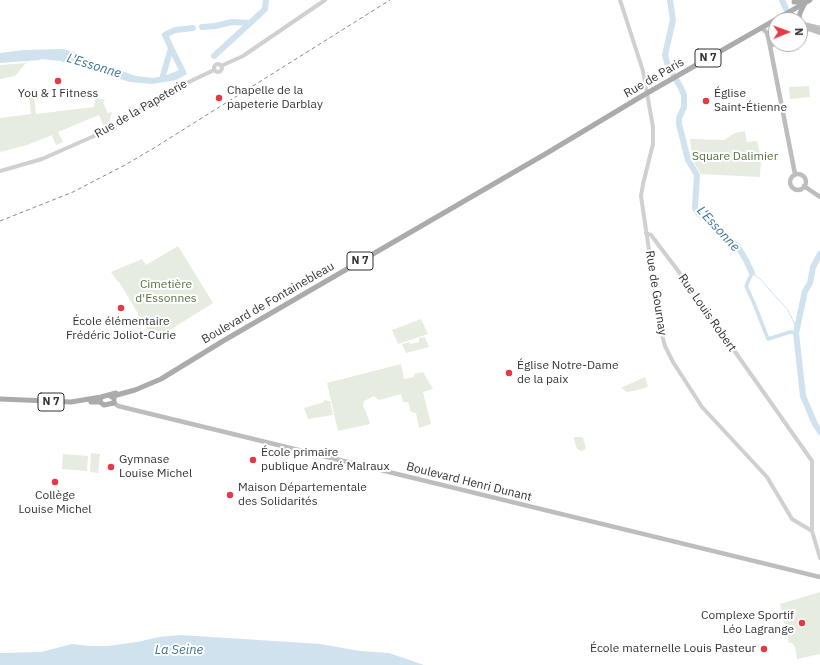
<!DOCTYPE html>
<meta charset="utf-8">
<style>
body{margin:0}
#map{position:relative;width:820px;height:665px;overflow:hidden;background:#fff;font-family:"IBM Plex Sans",sans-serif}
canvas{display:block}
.north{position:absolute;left:768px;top:12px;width:40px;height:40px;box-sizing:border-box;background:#fff;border:1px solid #adadad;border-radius:50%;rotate:89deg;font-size:11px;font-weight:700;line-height:16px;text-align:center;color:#333}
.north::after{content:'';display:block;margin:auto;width:14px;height:18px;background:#e63946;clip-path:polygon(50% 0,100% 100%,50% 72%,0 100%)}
</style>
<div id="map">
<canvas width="820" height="665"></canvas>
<div class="north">N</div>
</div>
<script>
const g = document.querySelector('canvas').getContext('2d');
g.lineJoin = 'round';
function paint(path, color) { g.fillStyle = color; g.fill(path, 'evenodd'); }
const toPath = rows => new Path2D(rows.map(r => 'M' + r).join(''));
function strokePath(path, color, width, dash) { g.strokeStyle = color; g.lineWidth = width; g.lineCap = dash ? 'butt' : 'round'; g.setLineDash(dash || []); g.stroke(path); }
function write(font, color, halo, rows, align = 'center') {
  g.font = font + ' "IBM Plex Sans",sans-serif'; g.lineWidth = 4; g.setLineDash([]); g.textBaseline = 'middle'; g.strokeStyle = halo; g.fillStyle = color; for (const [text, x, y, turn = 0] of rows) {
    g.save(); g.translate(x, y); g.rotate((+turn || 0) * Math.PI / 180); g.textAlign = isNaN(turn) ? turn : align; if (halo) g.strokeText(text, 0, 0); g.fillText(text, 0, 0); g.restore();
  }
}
paint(toPath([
 [26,63,15,76,0,79,0,65],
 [809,86,810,97,790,99,789,87],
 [34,97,36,114,94,107,95,98,97,98,105,100,103,103,108,113,112,112,111,116,109,122,104,127,99,115,58,132,63,142,56,145,52,135,27,145,0,152,0,118,31,114,29,98],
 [745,131,747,142,757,141,761,158,760,177,701,174,693,161,690,139,724,140,735,133],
 [178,246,213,303,154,340,119,282,118,282,111,272,142,259,146,265],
 [421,319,428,334,398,344,392,330],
 [425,337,429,347,406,353,402,344,409,342,410,344,419,342,419,338],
 [401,364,404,379,414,377,414,374,423,372,433,389,423,392,431,424,419,428,416,413,411,412,408,402,403,402,401,394,379,400,374,396,364,401,363,406,366,412,370,424,338,431,327,383],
 [645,377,648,386,645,388,638,390,627,392,621,388],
 [324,400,330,401,333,415,308,419,304,408,324,402],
 [574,437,581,437,583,438,586,448,584,450,581,451,577,449,574,439],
 [91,453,100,454,98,473,90,472],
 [63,454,88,456,87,471,62,469],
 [820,592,820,654,797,659,795,647,792,643,789,643,780,604]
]), '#e6ecdf');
paint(toPath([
 [62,49,76,52,85,58,136,76,153,78,164,76,184,68,187,74,176,80,152,84,130,82,60,61,41,59,40,60,0,63,0,53,24,50],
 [181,635,320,644,360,651,389,653,424,665,0,665,0,653,41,652,72,644,89,646,108,646,137,642,159,637]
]), '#cfe2ee');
strokePath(toPath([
 [752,273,759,278,788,310,796,327,796,333]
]), '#cfe2ee', 1);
strokePath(toPath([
 [752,299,746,286,752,273],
 [753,301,768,339,790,332,796,333]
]), '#cfe2ee', 3.5);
strokePath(toPath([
 [670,0,673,20,665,55,668,66,680,86,684,95,684,107,679,118,679,124,688,160,697,175,695,208,698,213,721,231,738,247,746,260,752,273],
 [782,0,786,9],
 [202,27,215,26,232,22,249,23],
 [171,48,183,72],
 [214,56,261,13,265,9,266,0],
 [162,79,171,48,165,35,175,30,193,28],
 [820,254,813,267,810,283,805,291,796,333,803,396,815,424,820,432]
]), '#cfe2ee', 6);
strokePath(toPath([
 [620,0,643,71,653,127,653,144,643,184,641,196,661,331,665,346,673,362,702,407,767,477,792,519,812,531,820,558],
 '214 68a4 4 0 1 1 8 0a4 4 0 1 1-8 0Z',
 [221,66,243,56,325,0],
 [0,171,42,159,110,129,168,92,214,70],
 [646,233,651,235,676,268,812,461,812,531]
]), '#d0d0d0', 4);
strokePath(toPath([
 [800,20,803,24,820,28],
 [762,28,767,33,769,41,795,174],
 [800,30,809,29,820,33],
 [770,46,776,43],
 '790 182a8 8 0 1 1 16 0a8 8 0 1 1-16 0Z',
 [804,186,820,197],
 [114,403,118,406,820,577]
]), '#bdbdbd', 4.5);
strokePath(toPath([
 [794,2,805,2],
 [799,19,800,13,804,5],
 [110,396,114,398,114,403,104,405,100,402,101,397,116,393],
 [113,396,135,390,161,379,223,341,547,153,642,96,810,0],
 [0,399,71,402,101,397],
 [91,402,100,402]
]), '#ababab', 5);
strokePath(toPath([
 [0,221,73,192,125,165,154,148,390,0]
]), '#888', 1, [4, 3]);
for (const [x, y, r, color] of [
 [58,81,4,"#e63946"],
 [219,98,4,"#e63946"],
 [706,101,4,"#e63946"],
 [121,308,4,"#e63946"],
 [509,373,4,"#e63946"],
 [253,460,4,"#e63946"],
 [111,467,4,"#e63946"],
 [55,482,4,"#e63946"],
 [230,495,4,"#e63946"],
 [802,623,4,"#e63946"],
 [764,649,4,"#e63946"]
]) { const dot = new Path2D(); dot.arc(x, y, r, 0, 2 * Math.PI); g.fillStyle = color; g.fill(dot); strokePath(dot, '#fff', 1.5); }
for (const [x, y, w] of [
 [708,58,26],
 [360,261,26],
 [51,402,26]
]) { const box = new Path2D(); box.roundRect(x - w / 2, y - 9, w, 18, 3); g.fillStyle = '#fff'; g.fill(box); strokePath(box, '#333', 1); }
write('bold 11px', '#333', null, [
 ["N 7",708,58],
 ["N 7",360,261],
 ["N 7",51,402]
]);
write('12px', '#333', '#fff', [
 ["Rue de Paris",654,78,-30],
 ["Rue de la Papeterie",141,109,-30],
 ["Rue de Gournay",656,293,81],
 ["Boulevard de Fontainebleau",268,303,-30],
 ["Rue Louis Robert",707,313,55],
 ["Boulevard Henri Dunant",469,482,14]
]);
write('12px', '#333', '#fff', [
 ["Chapelle de la",227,91],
 ["papeterie Darblay",227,105],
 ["You & I Fitness",58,94,"center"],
 ["Église",714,94],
 ["Saint-Étienne",714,108],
 ["École élémentaire",121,322,"center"],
 ["Frédéric Joliot-Curie",121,336,"center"],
 ["Église Notre-Dame",517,366],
 ["de la paix",517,380],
 ["École primaire",261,453],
 ["publique André Malraux",261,467],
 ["Gymnase",119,460],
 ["Louise Michel",119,474],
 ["Maison Départementale",238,488],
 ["des Solidarités",238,502],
 ["Collège",55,496,"center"],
 ["Louise Michel",55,510,"center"],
 ["Complexe Sportif",794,616,"right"],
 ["Léo Lagrange",794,630,"right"],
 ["École maternelle Louis Pasteur",756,649,"right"]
], 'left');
write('12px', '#56703f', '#fff', [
 ["Square Dalimier",735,157],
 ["Cimetière",166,285],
 ["d'Essonnes",166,299]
]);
write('italic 13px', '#3f7597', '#fff', [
 ["L'Essonne",94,66,17],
 ["L'Essonne",718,229,47],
 ["La Seine",179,650]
]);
</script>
